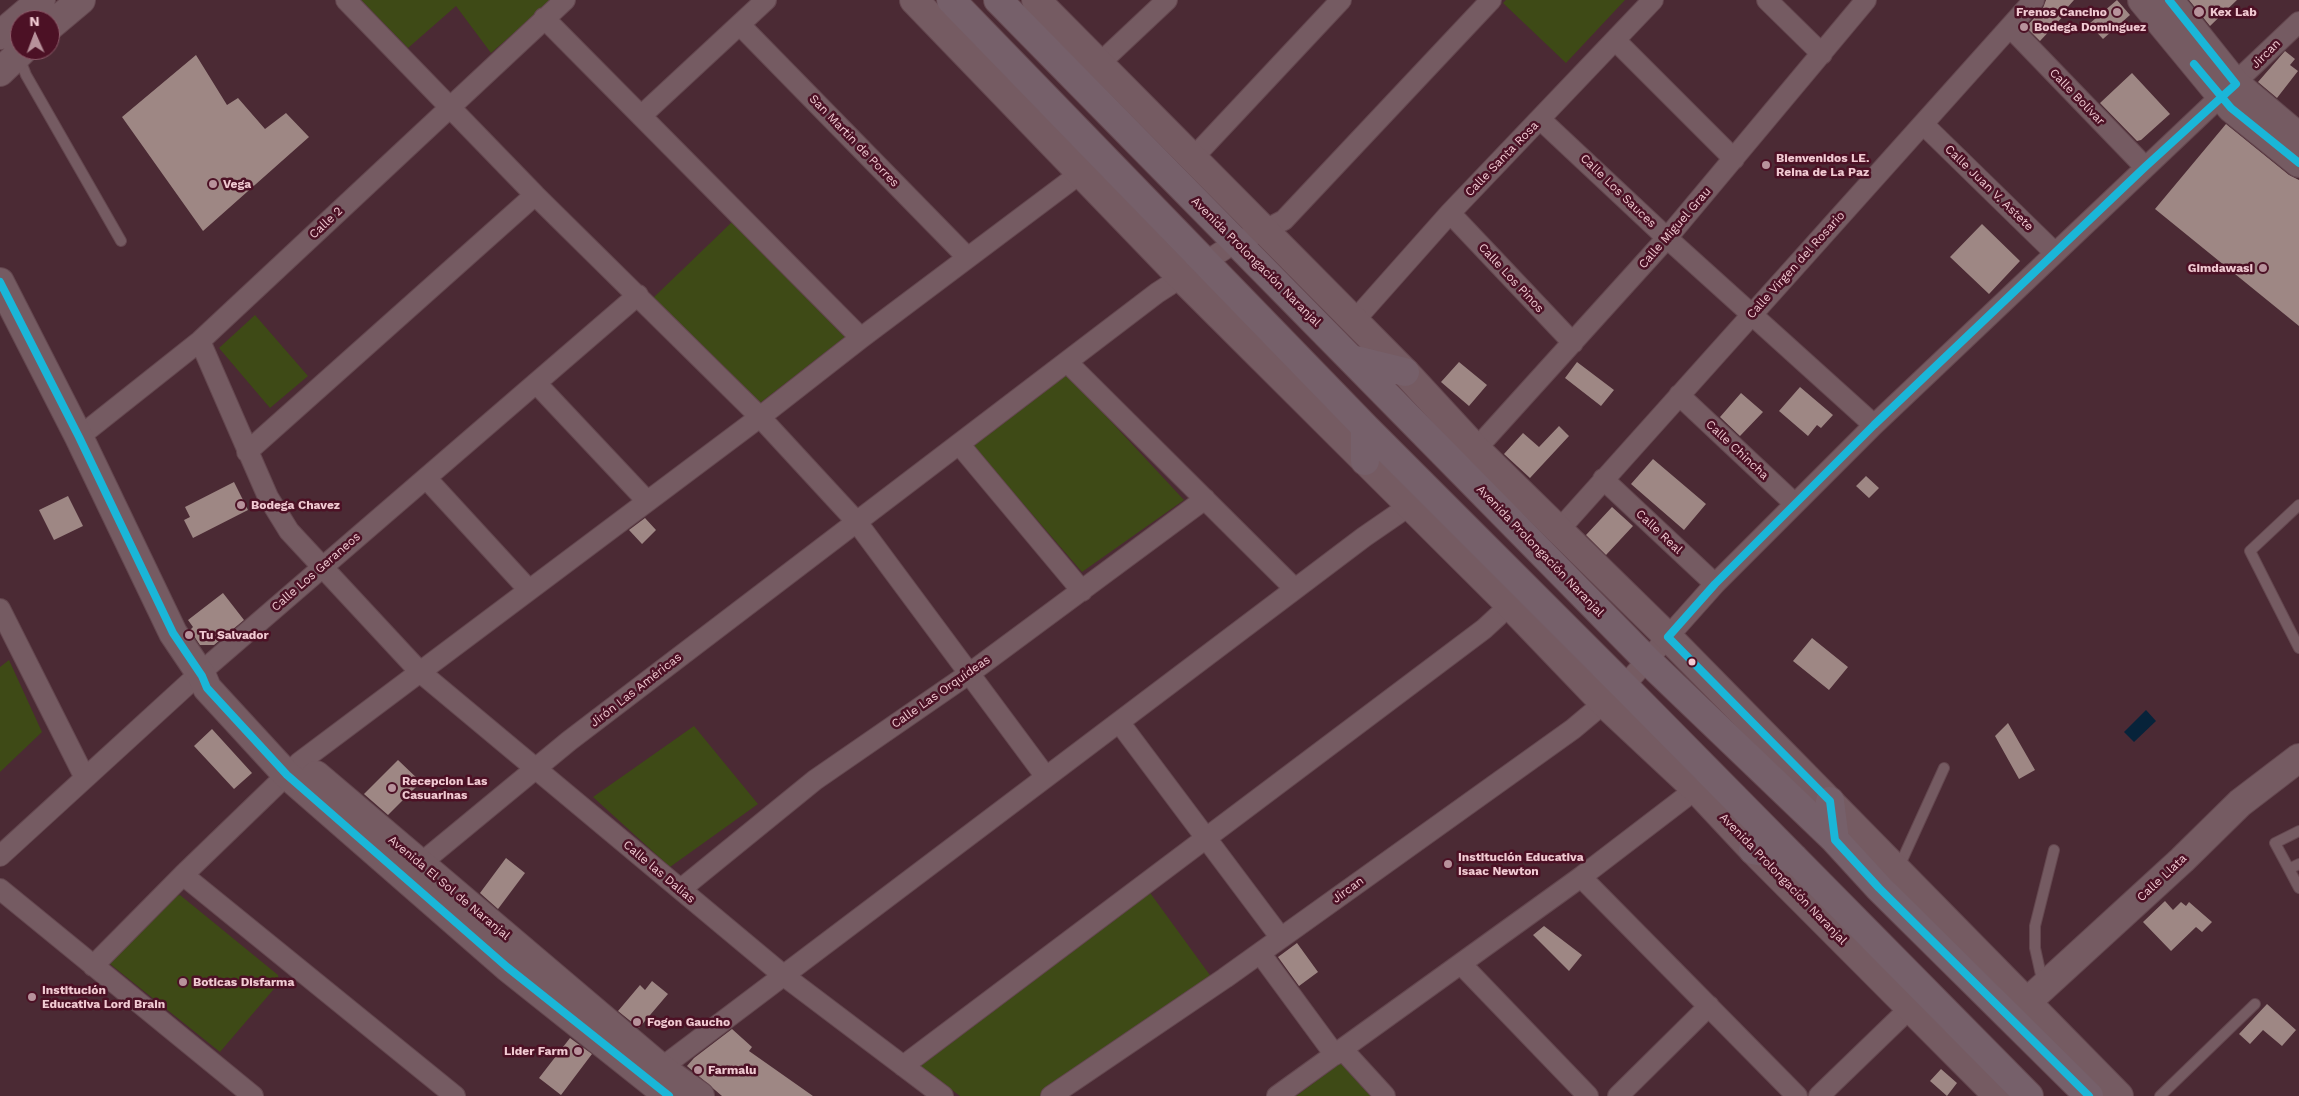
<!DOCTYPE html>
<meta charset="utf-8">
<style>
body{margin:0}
#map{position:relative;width:2299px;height:1096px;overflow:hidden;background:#4b2a34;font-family:"Work Sans",sans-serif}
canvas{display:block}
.north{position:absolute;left:10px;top:10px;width:50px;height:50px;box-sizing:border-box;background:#4c1125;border:1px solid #8e5b6a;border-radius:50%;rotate:358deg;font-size:14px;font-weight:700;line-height:20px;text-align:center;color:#f1cad2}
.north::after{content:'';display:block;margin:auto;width:18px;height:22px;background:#b7929b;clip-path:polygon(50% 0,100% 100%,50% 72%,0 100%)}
</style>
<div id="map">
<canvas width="2299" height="1096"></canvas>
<div class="north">N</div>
</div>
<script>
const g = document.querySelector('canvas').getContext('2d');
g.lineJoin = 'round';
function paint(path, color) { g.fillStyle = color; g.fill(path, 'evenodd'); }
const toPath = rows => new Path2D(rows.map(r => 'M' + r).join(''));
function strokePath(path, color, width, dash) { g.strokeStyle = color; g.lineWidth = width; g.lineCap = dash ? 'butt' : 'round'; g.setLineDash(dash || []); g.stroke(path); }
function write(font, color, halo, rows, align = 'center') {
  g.font = font + ' "Work Sans",sans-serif'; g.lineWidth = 5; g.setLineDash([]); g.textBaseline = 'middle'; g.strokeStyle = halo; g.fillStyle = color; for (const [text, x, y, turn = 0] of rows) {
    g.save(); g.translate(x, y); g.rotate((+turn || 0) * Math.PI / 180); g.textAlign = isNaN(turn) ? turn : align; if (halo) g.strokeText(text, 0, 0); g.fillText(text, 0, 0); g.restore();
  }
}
paint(toPath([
 [361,0,552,0,491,53,456,6,408,48],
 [1506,0,1625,0,1566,63,1503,3],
 [732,222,845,337,760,403,653,298],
 [255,315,308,376,270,408,219,348],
 [1065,372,1184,500,1082,572,969,441],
 [9,660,42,732,0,772,0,667],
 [694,726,758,804,670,867,593,797],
 [1148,890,1212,978,1039,1096,960,1096,919,1065],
 [180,895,278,975,279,983,220,1052,110,964,109,958,175,896],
 [1342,1062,1374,1096,1296,1096]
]), '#3e4a16');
paint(toPath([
 [2146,710,2156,721,2134,742,2124,732]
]), '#07233a');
paint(toPath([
 [2046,0,2074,0,2066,9,2068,11,2040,41,2026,27,2043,8],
 [2117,0,2130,15,2103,39,2089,24],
 [2189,0,2237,0,2210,26],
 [2285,51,2295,59,2290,65,2298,71,2277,98,2258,82],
 [196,55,227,105,238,98,265,129,286,113,309,137,203,231,122,117],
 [2132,73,2170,114,2141,140,2137,141,2100,103],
 [2226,124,2289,175,2299,180,2299,326,2155,209],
 [1982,224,2020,261,1989,294,1950,257],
 [1459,362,1487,385,1469,406,1441,382],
 [1577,362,1614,390,1601,406,1565,378],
 [1800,387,1833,415,1821,428,1817,425,1808,436,1779,411],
 [1741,393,1763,412,1740,436,1720,417],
 [1559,426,1569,436,1530,478,1504,454,1523,433,1539,447],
 [1653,459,1706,504,1684,530,1631,484],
 [1866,476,1879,488,1869,498,1856,486],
 [234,482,248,510,193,538,184,520,190,517,185,507],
 [68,496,83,526,54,540,39,510],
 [1612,507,1633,526,1606,555,1586,535],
 [645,518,656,530,642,544,629,530],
 [223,593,244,620,214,645,200,645,190,630,193,627,188,620],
 [1812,638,1848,667,1829,690,1793,661],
 [2008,723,2035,770,2019,779,1995,736],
 [212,729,252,773,234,789,194,746],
 [398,760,421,782,388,815,364,794],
 [506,858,525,873,498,909,480,893],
 [2165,901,2173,910,2181,902,2186,906,2189,902,2212,922,2202,932,2196,927,2171,951,2143,922],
 [1544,926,1582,955,1569,971,1533,935],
 [1297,943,1318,972,1299,986,1278,957],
 [652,981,668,994,639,1028,618,1011,640,985,645,990],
 [2267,1004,2296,1030,2282,1046,2263,1030,2250,1044,2239,1034],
 [732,1029,752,1047,749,1051,813,1096,722,1096,687,1066,694,1058],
 [570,1038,592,1054,561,1095,539,1078],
 [1941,1069,1957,1083,1947,1096,1930,1081]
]), '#9e8784');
const lane = toPath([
 [19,57,26,75,121,241],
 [2299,505,2250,551,2299,648],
 [2299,864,2289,869,2299,888],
 [1898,869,1944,768],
 [2289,869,2275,843,2299,831],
 [2043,984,2035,948,2035,926,2054,850],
 [2160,1096,2255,1004]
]);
const street = toPath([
 [346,0,535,195,760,417,856,521,1046,777],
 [1767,0,1822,54],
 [544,18,861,338],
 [740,25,967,257],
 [2010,27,2145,167],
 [1615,40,1734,159],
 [1100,63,1167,0],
 [641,116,766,0],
 [1540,119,1667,238,1874,425],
 [1923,124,2055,253],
 [1192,159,1341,0],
 [1450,213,1573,343],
 [1354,321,1450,213,1653,0],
 [200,341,268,497,289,531,420,672,783,975,943,1096],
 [1067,362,1295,589],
 [536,383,647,501],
 [1679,395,1795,504],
 [79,437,200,341,565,0],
 [959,444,1082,591],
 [1476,449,1667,238,1866,0],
 [247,452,535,195],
 [426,478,529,590],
 [1603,479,1715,584],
 [1558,531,2034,0],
 [0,609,85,778],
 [1119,722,1281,938],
 [0,856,200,673,638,295],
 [420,864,569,741,1157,293,1236,242,1265,230,1284,220,1491,0],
 [183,875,455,1096],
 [1581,877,1797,1096],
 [0,889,253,1096],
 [681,889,815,780,970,673,1205,499],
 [1260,953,1335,1055],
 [1461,964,1588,1096],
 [93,966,183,875,300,762,760,417,861,338,1082,172],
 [1343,1050,1385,1096],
 [903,1066,1484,629,1510,605],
 [661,1068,1364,537,1409,506],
 [1051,1096,1225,978,1573,729,1604,703,1624,686,1715,584,1874,425,2299,22],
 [1277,1096,1581,877,1696,789],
 [1618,1096,1709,1006],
 [1819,1096,1910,1008]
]);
const secondary = toPath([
 [914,0,1181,277,1510,605,1604,703,1696,789,1753,850,1998,1096],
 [1036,0,1405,372,1476,449,1668,637,2119,1096],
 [2142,0,2231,108,2299,163],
 [2169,0,2236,84,2299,137],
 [50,26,81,0],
 [0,35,41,0],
 [0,72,23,50],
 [0,282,79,437,173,633,202,676,207,688,287,775,507,967,669,1096],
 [316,775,661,1068,700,1096],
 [2027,1002,2182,860,2240,803,2299,758]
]);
const primary = toPath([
 [951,0,1365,427,1624,686,2029,1096],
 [998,0,1646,659,1835,840,1879,888,2089,1096],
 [1352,359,1405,372],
 [1365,427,1365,461],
 [1830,801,1835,840],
 [1753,850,1794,858]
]);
strokePath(lane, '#64474f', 12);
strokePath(street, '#64474f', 22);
strokePath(secondary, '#64474f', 30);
strokePath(primary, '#64474f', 30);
strokePath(lane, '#755b62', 10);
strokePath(street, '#755b62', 20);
strokePath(secondary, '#755b62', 28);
strokePath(primary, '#76606a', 28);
strokePath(toPath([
 [2194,64,2231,108,2299,163],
 [0,282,79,437,173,633,202,676,207,688,287,775,507,967,669,1096],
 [2089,1096,1879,888,1835,840,1830,801,1668,637,1715,584,1874,425,2145,167,2236,84,2169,0]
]), '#1ab6d8', 8);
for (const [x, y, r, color] of [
 [2117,12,5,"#b7929b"],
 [2199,12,6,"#b7929b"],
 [2024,27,5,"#b7929b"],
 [1766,165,5,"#b7929b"],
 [213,184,5,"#b7929b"],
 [2263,268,5,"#b7929b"],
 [241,505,5,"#b7929b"],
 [189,635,5,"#b7929b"],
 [1692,662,4.5,"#f1cad2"],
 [392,788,5,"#b7929b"],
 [1448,864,5,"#b7929b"],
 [183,982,5,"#b7929b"],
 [32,997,5,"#b7929b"],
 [637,1022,5,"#b7929b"],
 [578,1051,5,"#b7929b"],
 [698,1070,5,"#b7929b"]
]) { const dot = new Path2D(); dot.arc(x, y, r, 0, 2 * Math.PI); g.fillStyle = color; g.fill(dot); strokePath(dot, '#4c1125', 2); }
write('bold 12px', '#f1cad2', '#4c1125', [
 ["Frenos Cancino",2107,12,"right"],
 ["Kex Lab",2210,12],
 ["Bodega Dominguez",2034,27],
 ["Bienvenidos LE.",1776,158],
 ["Reina de La Paz",1776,172],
 ["Vega",223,184],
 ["Gimdawasi",2253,268,"right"],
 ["Bodega Chavez",251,505],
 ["Tu Salvador",199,635],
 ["Recepcion Las",402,781],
 ["Casuarinas",402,795],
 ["Institución Educativa",1458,857],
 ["Isaac Newton",1458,871],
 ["Boticas Disfarma",193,982],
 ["Institución",42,990],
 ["Educativa Lord Brain",42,1004],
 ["Fogon Gaucho",647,1022],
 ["Lider Farm",568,1051,"right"],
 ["Farmalu",708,1070]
], 'left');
write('12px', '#f1cad2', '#4c1125', [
 ["Jircan",2266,54,-45],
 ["Calle Bolivar",2077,97,46],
 ["San Martin de Porres",854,141,46],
 ["Calle Santa Rosa",1502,159,-46],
 ["Calle Juan V. Astete",1989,188,44],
 ["Calle Los Sauces",1618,191,44],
 ["Calle 2",326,223,-43],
 ["Calle Miguel Grau",1675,228,-49],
 ["Avenida Prolongación Naranjal",1256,262,45],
 ["Calle Virgen del Rosario",1796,265,-48],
 ["Calle Los Pinos",1511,278,47],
 ["Calle Chincha",1737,450,43],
 ["Calle Real",1659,532,43],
 ["Avenida Prolongación Naranjal",1540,551,46],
 ["Calle Los Geraneos",316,572,-41],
 ["Jirón Las Américas",636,690,-38],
 ["Calle Las Orquídeas",941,692,-35],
 ["Calle las Dalias",659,872,40],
 ["Calle Llata",2162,878,-43],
 ["Avenida Prolongación Naranjal",1783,879,46],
 ["Avenida El Sol de Naranjal",449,888,40],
 ["Jircan",1348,890,-36]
]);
</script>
